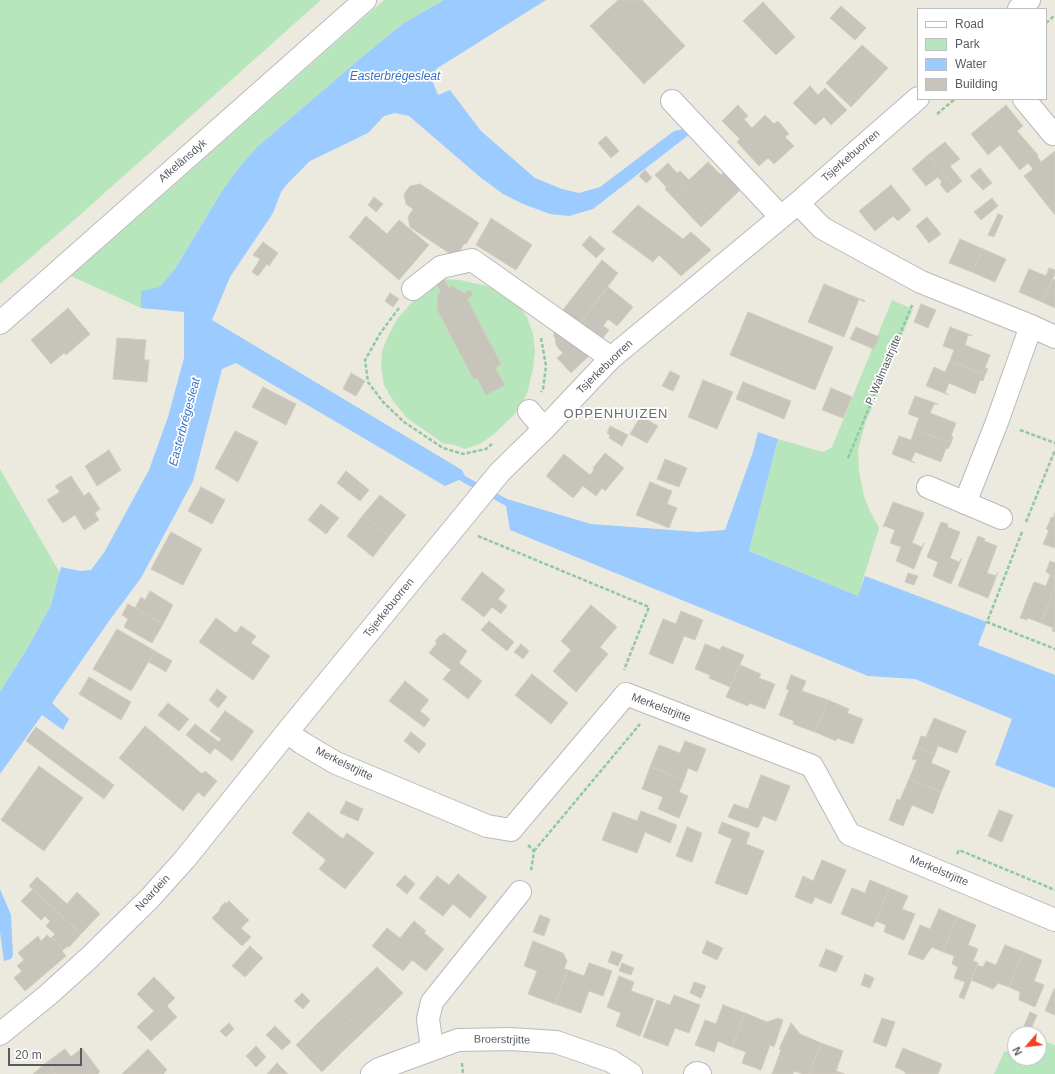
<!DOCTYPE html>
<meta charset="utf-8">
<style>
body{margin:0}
#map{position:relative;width:1055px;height:1074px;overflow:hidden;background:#eceade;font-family:Helvetica,sans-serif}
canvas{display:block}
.legend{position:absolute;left:917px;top:8px;width:130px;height:92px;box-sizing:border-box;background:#fff;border:1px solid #bcbdc0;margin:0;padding:5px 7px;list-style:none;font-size:12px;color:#575b61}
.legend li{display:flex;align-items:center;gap:8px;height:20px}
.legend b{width:20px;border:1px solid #bcbdc0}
.north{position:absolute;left:1007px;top:1026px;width:40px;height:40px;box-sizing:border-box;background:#fff;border:1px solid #bcbdc0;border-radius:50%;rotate:242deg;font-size:11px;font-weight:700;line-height:16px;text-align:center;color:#575b61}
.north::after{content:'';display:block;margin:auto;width:14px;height:18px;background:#f3401d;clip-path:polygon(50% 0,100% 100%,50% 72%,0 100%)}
.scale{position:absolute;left:8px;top:1048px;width:74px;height:18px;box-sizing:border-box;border:2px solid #575b61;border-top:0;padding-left:5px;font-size:12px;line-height:14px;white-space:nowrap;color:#575b61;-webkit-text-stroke:3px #fff;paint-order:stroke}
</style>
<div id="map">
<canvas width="1055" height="1074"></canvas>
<ul class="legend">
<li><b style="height:5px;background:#fff"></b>Road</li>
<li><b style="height:11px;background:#b8e6bc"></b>Park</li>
<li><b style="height:11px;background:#9bcbff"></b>Water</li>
<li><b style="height:11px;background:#c7c4bb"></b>Building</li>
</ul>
<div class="north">N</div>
<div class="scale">20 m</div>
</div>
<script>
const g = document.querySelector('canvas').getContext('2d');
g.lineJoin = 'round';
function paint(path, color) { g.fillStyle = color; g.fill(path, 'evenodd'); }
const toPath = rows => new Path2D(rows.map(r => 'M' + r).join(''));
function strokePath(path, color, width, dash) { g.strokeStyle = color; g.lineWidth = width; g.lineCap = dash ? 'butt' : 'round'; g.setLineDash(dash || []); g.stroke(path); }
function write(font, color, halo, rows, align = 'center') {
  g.font = font + ' Helvetica,sans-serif'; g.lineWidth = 3.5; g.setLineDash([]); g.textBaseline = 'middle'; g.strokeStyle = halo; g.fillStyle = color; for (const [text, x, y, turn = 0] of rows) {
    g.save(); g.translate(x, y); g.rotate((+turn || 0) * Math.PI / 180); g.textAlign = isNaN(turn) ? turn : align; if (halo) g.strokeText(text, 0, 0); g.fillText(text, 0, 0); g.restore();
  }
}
paint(toPath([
 [0,0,321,0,81,214,0,284],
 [384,0,444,0,404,23,362,57,257,147,237,170,222,191,175,269,160,288,141,291,141,308,71,276],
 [446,279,460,280,491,287,518,304,527,317,533,333,535,351,533,369,527,394,515,414,493,435,480,444,465,449,451,444,444,444,407,418,393,401,384,385,381,368,382,351,388,336,397,319,421,292,433,285],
 [892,300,913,309,865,424,858,450,859,471,864,496,870,511,879,528,858,596,749,551,778,439,823,452,832,447],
 [0,469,60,573,51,605,27,649,0,692],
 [1039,1039,1055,1045,1055,1074,994,1074,1004,1052,1015,1048,1015,1058,1039,1058]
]), '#b8e6bc');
paint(toPath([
 [444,0,546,0,436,69,432,80,438,95,450,90,481,131,535,178,562,189,579,193,600,187,674,131,684,129,690,134,593,209,569,216,550,214,523,204,503,194,480,177,409,116,395,113,384,116,368,133,310,161,288,183,281,192,273,213,230,277,212,320,462,470,465,476,507,499,591,524,698,532,725,530,753,452,758,432,778,439,749,551,858,596,865,576,987,622,978,645,1055,675,1055,788,995,765,1012,719,915,679,868,676,510,530,506,506,459,480,445,486,236,363,222,369,193,481,141,578,109,621,52,703,69,719,63,730,42,715,0,774,0,692,27,649,51,605,61,567,80,571,91,570,105,551,149,470,168,417,184,358,184,312,141,308,141,291,160,287,175,269,222,191,237,170,257,147,362,57,404,23],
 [0,889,11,915,13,955,11,959,4,961,0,932]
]), '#9bcbff');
const building = toPath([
 [618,0,642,0,685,46,644,84,590,26,618,0],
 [763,2,795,37,776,55,743,21,763,2],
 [841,6,866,28,855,40,830,18,841,6],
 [862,45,888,68,851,107,826,83,862,45],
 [810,86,818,95,825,88,847,110,831,125,824,117,815,125,793,103,810,86],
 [738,105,748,116,744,119,752,128,765,115,774,124,778,121,789,134,785,137,794,146,774,164,768,158,759,166,737,142,740,139,722,121,738,105],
 [1006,105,1023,126,1017,131,1038,155,1037,156,1041,162,1055,151,1055,215,1024,176,1033,169,1028,163,1020,170,1000,145,988,155,971,134,1006,105],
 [606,136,619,151,611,158,598,143,606,136],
 [945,142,960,159,950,166,962,181,955,187,928,155,945,142],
 [928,155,955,187,947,193,940,184,942,182,938,177,926,186,912,169,928,155],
 [708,162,721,175,723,173,740,190,713,216,684,185,679,189,673,182,667,188,655,175,668,163,677,173,680,171,689,180,708,162],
 [980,168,992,183,983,190,970,176,980,168],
 [645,170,652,178,646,183,639,176,645,170],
 [673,182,679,189,684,185,713,216,701,227,665,189,673,182],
 [420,184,479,223,466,244,465,243,455,257,410,227,408,217,413,209,406,204,404,194,410,186,420,184],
 [891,185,911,210,898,221,893,216,875,231,859,211,891,185],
 [374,197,383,204,376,212,368,205,374,197],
 [992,198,998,206,981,220,974,212,992,198],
 [638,205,683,239,691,232,711,250,681,276,659,255,653,262,612,232,638,205],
 [998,214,1003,216,994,237,988,235,998,214],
 [366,216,387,234,399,220,429,245,399,280,349,237,366,216],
 [927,217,941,234,929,243,916,226,927,217],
 [491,218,532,245,516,270,476,245,491,218],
 [590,236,605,249,596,258,582,245,590,236],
 [960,239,983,249,972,272,949,263,960,239],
 [263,242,278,253,269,266,267,264,258,276,252,272,260,259,253,255,263,242],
 [983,249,1006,259,995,282,972,272,983,249],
 [602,260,618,273,580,323,562,311,602,260],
 [1049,268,1055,270,1055,274,1042,302,1019,292,1029,269,1046,276,1049,268],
 [442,276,449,288,452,286,464,293,470,290,473,295,467,299,501,364,495,368,505,385,486,395,477,378,474,380,437,309,438,294,441,292,434,280,442,276],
 [1053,279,1055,280,1055,308,1042,302,1053,279],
 [824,284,865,301,864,302,859,299,844,337,808,322,824,284],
 [608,287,633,307,617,326,608,319,603,326,609,330,599,343,580,323,608,287],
 [390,293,399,299,393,307,385,301,390,293],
 [921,304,936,310,928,328,914,322,921,304],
 [68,308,90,334,66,355,64,353,51,364,31,340,68,308],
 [748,312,833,347,815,390,730,355,748,312],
 [554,327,590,355,571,373,557,358,563,353,557,347,555,340,556,339,554,337,554,327],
 [856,327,879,337,874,349,850,339,856,327],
 [950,327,973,336,968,335,965,345,990,355,985,368,988,369,985,375,950,361,954,350,943,346,950,327],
 [117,338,146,340,144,360,149,360,147,382,113,379,117,338],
 [950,361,985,375,983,381,980,380,975,394,949,383,945,393,949,395,926,386,934,367,945,372,950,361],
 [670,371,680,376,673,391,662,386,670,371],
 [351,373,365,381,356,396,343,389,351,373],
 [703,380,733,392,717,429,688,417,703,380],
 [743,382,791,401,784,419,736,399,743,382],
 [263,387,296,404,286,425,252,407,263,387],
 [831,388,852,397,843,418,822,410,831,388],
 [915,396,938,404,934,404,930,413,956,423,951,436,953,437,951,443,915,429,919,418,908,414,915,396],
 [641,416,658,426,647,443,630,434,641,416],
 [610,426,628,435,622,446,609,438,610,435,607,433,610,426],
 [915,429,951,443,948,449,946,448,941,462,915,452,911,461,915,463,892,454,899,436,911,440,915,429],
 [235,431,258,442,238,482,215,468,235,431],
 [109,450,121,470,97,486,85,466,109,450],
 [605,453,624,468,605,491,602,488,596,496,583,486,573,498,546,476,564,454,590,475,594,470,593,468,605,453],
 [665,459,687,468,679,487,657,479,665,459],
 [346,471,369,490,360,501,337,483,346,471],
 [71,476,84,496,89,492,100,509,95,513,99,520,84,530,75,515,63,523,47,500,60,492,55,486,71,476],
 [650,482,672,491,667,504,677,508,669,528,636,515,650,482],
 [201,487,225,500,212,524,188,511,201,487],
 [380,495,406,515,389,536,363,515,380,495],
 [893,502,924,513,912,543,922,547,924,543,914,569,896,561,901,547,890,543,895,530,885,526,883,527,893,502],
 [321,504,339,518,326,534,308,520,321,504],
 [1055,513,1055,526,1049,523,1051,517,1053,518,1055,513],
 [363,515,389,536,373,557,347,536,363,515],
 [941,522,948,524,947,527,960,532,950,558,959,562,962,558,951,584,933,576,938,562,927,557,941,522],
 [1049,523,1055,526,1055,548,1043,544,1049,530,1046,529,1049,523],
 [171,532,202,549,183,585,151,569,171,532],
 [978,536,985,539,984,541,997,546,987,573,996,576,998,572,988,598,958,586,978,536],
 [1050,561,1055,563,1055,577,1046,572,1050,561],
 [482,572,505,590,498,599,507,606,501,614,492,607,484,617,461,599,482,572],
 [908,573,918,576,914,585,905,582,908,573],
 [1050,575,1055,577,1055,587,1041,623,1028,618,1027,620,1020,618,1034,582,1046,586,1050,575],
 [1055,587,1055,632,1052,631,1053,628,1041,623,1055,587],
 [150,591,173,605,163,624,135,608,141,597,145,600,150,591],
 [128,604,163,624,152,643,124,627,128,619,122,615,128,604],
 [591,605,617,627,600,647,608,654,576,692,553,671,571,650,561,641,591,605],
 [681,611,703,620,695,640,684,636,673,664,649,654,663,619,676,624,681,611],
 [216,618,236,633,241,626,256,636,251,643,270,656,253,680,199,642,216,618],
 [489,621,514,642,507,651,481,630,489,621],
 [117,629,155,651,131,691,93,669,117,629],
 [444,633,467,651,459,663,482,681,468,699,443,679,451,670,429,653,437,643,435,642,440,635,441,636,444,633],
 [521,644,529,651,523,659,514,652,521,644],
 [705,644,720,650,722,646,744,655,730,687,709,678,710,675,695,669,705,644],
 [155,651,172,661,166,672,149,662,155,651],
 [740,665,761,674,759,678,775,684,765,709,749,703,748,706,726,697,740,665],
 [532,674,568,703,551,724,515,695,532,674],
 [791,675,806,681,802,691,828,700,815,732,793,724,794,721,779,715,789,690,786,689,791,675],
 [89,677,131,702,121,720,79,694,89,677],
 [405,681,429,700,420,711,430,719,424,727,389,701,405,681],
 [217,689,227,697,218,708,209,700,217,689],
 [828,700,849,709,847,713,863,719,853,744,837,738,836,741,815,732,828,700],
 [168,703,189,719,179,731,158,715,168,703],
 [225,711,254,731,232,761,215,748,210,754,186,735,195,724,219,742,221,739,210,731,225,711],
 [934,718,966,731,957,753,938,746,935,754,917,747,921,736,926,737,934,718],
 [145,726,202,774,205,771,217,781,204,797,198,792,183,811,119,758,145,726],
 [36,727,114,785,104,799,26,741,36,727],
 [411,732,426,744,419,753,404,741,411,732],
 [685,741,706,749,697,772,688,768,684,780,650,767,659,745,680,753,685,741],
 [917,747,935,754,931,763,950,771,941,792,909,779,917,760,912,759,917,747],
 [39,766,83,798,44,851,1,820,39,766],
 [650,767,684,780,679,792,688,796,679,818,658,809,663,797,642,789,650,767],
 [761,775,790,786,776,821,763,816,758,828,728,817,734,804,748,809,761,775],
 [909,779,941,792,933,814,912,805,903,826,889,820,897,799,900,800,909,779],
 [346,801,363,809,358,821,340,813,346,801],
 [999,810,1013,815,1002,842,988,836,999,810],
 [641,811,677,825,670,843,645,832,637,853,602,840,613,812,637,821,641,811],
 [308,812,343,839,347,833,374,853,345,889,319,869,326,860,292,833,308,812],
 [722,822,750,833,746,844,764,851,747,895,715,883,732,839,718,833,722,822],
 [687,827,702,833,692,862,676,856,687,827],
 [822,860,846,870,831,904,815,897,812,904,795,897,803,876,813,881,822,860],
 [458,874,487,897,470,918,453,904,443,916,419,898,437,876,449,885,458,874],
 [405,875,415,884,407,894,396,885,405,875],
 [37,877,67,904,77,892,100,914,81,934,29,886,37,877],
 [870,880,889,888,873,927,841,914,852,888,865,893,870,880],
 [889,888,908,896,902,909,915,914,904,940,884,932,886,925,876,921,873,927,889,888],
 [33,889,81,934,69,947,68,946,63,950,52,937,55,934,46,926,50,921,45,916,41,920,21,901,33,889],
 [229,901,249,920,241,928,251,937,242,946,212,918,220,910,219,909,225,902,226,904,229,901],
 [939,909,957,917,943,952,932,947,923,960,908,954,920,925,930,929,939,909],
 [540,915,550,919,544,936,533,932,540,915],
 [957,917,976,925,968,945,978,949,973,961,978,963,964,999,959,997,965,982,954,978,958,967,952,964,954,956,943,952,957,917],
 [414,921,426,931,424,933,444,949,426,971,412,960,403,971,372,946,387,928,400,938,414,921],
 [47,935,50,938,52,937,63,950,62,951,66,956,25,991,14,978,22,971,17,966,24,960,18,953,38,936,41,941,47,935],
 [533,941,563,953,567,961,564,969,568,970,555,1004,528,994,537,971,524,966,533,941],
 [707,941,723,948,717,960,702,953,707,941],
 [1005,945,1023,952,1009,987,998,983,993,989,971,980,977,965,983,967,986,961,996,965,1005,945],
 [250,946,263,958,245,977,232,966,250,946],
 [826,949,843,956,836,972,819,966,826,949],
 [612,951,623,955,618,966,608,962,612,951],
 [1023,952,1042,960,1034,981,1044,985,1035,1007,1019,1000,1020,992,1009,987,1023,952],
 [589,963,612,971,603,996,589,991,581,1013,555,1004,568,970,584,976,589,963],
 [622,963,634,968,631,975,619,971,622,963],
 [377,967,403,993,383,1013,357,986,377,967],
 [865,974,874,978,870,988,861,985,865,974],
 [619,976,634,982,631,991,654,999,640,1036,616,1026,621,1013,607,1007,619,976],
 [154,977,175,998,167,1006,177,1017,151,1041,137,1027,154,1011,137,994,154,977],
 [694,982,706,986,701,998,690,993,694,982],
 [357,986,383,1013,363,1032,336,1006,357,986],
 [1054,989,1055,989,1055,1015,1045,1011,1054,989],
 [302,993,310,1001,303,1009,294,1001,302,993],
 [674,995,700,1005,689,1033,675,1028,668,1046,643,1037,657,1000,670,1005,674,995],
 [723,1005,745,1013,732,1047,718,1041,714,1052,695,1045,705,1020,716,1024,723,1005],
 [336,1006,363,1032,342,1052,316,1025,336,1006],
 [1030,1012,1037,1015,1031,1029,1024,1026,1030,1012],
 [745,1013,767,1022,778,1018,783,1020,774,1047,770,1045,761,1070,742,1063,746,1052,732,1047,745,1013],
 [882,1018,895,1022,886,1047,873,1042,882,1018],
 [229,1023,234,1029,226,1037,220,1031,229,1023],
 [791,1023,793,1025,800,1034,821,1043,809,1074,803,1074,794,1071,793,1074,772,1074,781,1050,779,1049,791,1023],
 [316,1025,342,1052,322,1072,296,1045,316,1025],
 [275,1026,291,1042,282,1050,266,1035,275,1026],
 [821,1043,843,1051,836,1071,845,1074,809,1074,821,1043],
 [256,1046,266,1057,256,1067,246,1056,256,1046],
 [82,1048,100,1072,97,1074,56,1074,47,1062,65,1049,71,1057,82,1048],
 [903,1048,942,1064,938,1074,905,1074,906,1072,895,1067,903,1048],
 [148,1049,167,1070,163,1074,122,1074,148,1049],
 [47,1062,56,1074,33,1074,47,1062],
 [277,1063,288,1074,267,1074,277,1063]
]);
paint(building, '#c7c4bb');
strokePath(building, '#d1ccbc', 1);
const minor = toPath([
 [1019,9,1029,0],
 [1024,99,1053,134],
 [672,101,781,217],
 [798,203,822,228,921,282,1031,326,1055,337],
 [413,289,441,267,472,260,611,358],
 [0,323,365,0],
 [529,411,544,429],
 [928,487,1001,518],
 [965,503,997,422,1031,326],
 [287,732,302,743,336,763,487,826,511,830,626,694,812,766,849,834,1055,920],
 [0,1034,48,995,90,957,150,898,185,859,287,732,500,472,544,429,611,358,798,203,918,98],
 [432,1048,428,1019,432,1002,520,892],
 [372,1074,379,1069,458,1040,510,1039,556,1042,611,1061,631,1074],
 [695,1074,697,1073,700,1074]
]);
strokePath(minor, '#b7b9bf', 24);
strokePath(toPath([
 [1046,23,1055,15],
 [937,114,955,99],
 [399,308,381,332,365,360,368,382,383,402,404,422,443,448,463,454,486,449,492,444],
 [541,338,546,366,543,389,541,392],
 [1020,430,1055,443],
 [848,458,913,303],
 [1026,522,1055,450],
 [1022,532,987,622,1055,649],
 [478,536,649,607,624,670],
 [528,845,534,851,531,871],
 [534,851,640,724],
 [957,854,959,850,1055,890],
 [462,1063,463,1074]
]), '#91c7a5', 2.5, [4, 2]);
strokePath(minor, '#fff', 22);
write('11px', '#575b61', '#fff', [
 ["Tsjerkebuorren",851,156,-41],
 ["Afkelânsdyk",183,161,-41],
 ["Tsjerkebuorren",605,367,-44],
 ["P. Walmastrjitte",884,370,-67],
 ["Tsjerkebuorren",389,608,-51],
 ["Merkelstrjitte",661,708,21],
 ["Merkelstrjitte",344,764,26],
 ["Merkelstrjitte",939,871,23],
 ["Noardein",153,893,-47],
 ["Broerstrjitte",502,1040,1]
]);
write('italic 12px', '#3872c8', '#fff', [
 ["Easterbrégesleat",395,77],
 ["Easterbrégesleat",185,422,-75]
]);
g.letterSpacing = '1px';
write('13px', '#686d73', '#fff', [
 ["OPPENHUIZEN",616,414]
]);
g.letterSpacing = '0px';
</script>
